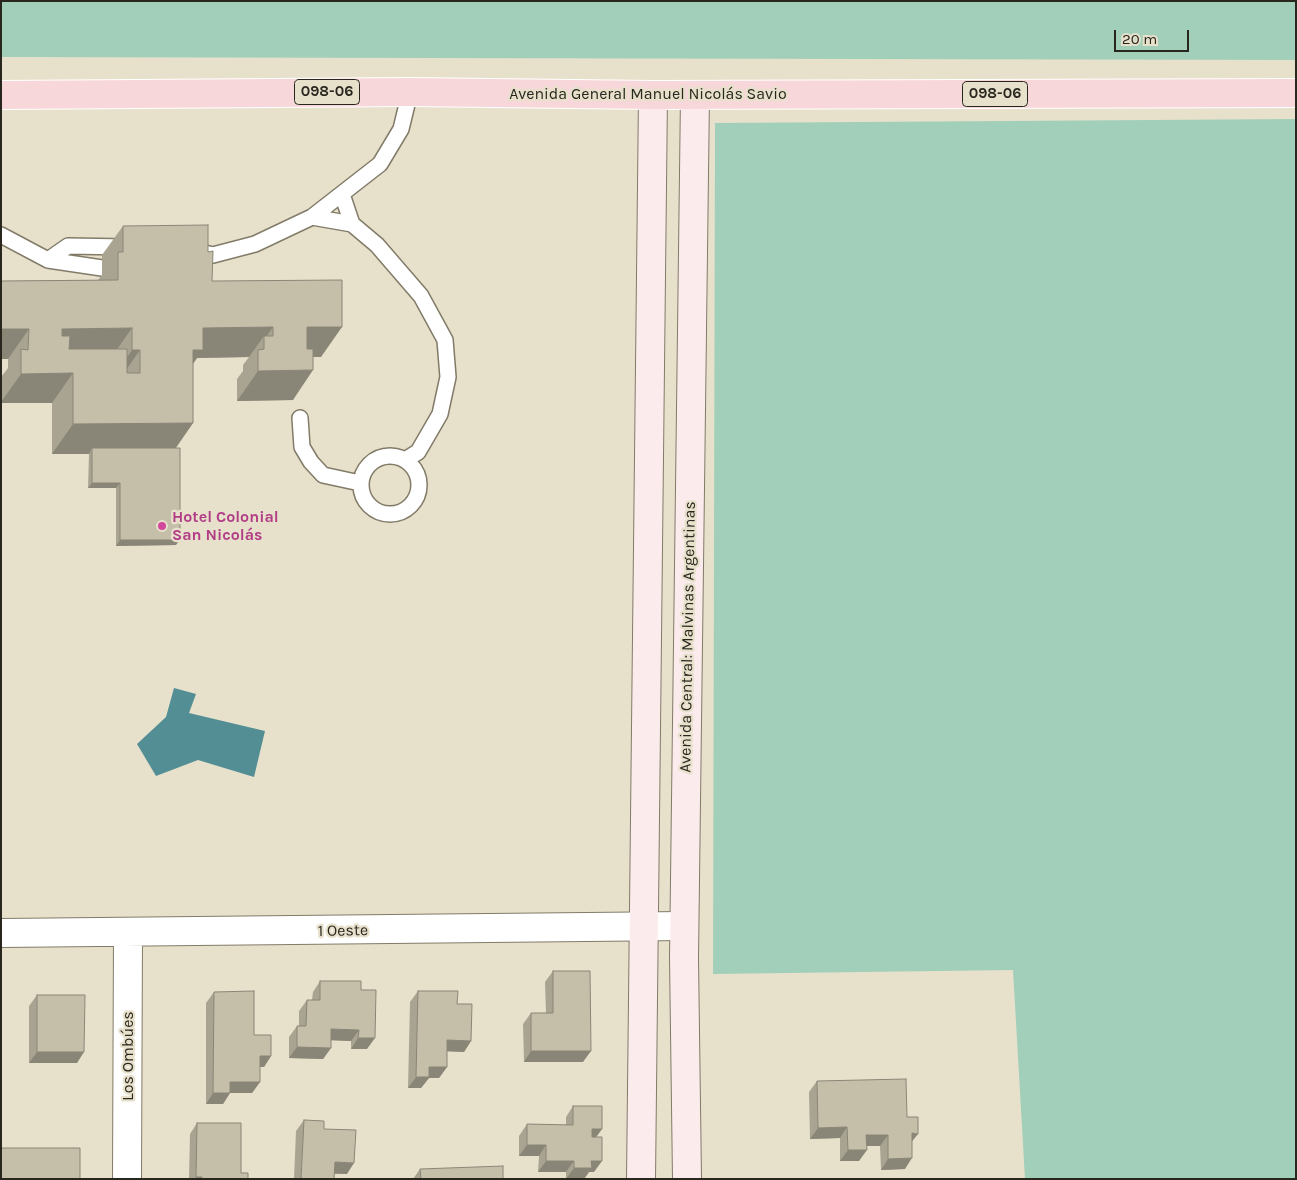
<!DOCTYPE html>
<meta charset="utf-8">
<style>
body{margin:0}
#map{position:relative;width:1297px;height:1180px;overflow:hidden;background:#e7e1cc;font-family:Karla,sans-serif}
canvas{display:block}
.frame{position:absolute;inset:0;border:2px solid #29261e;pointer-events:none}
.scale{position:absolute;left:1114px;top:30px;width:75px;height:22px;box-sizing:border-box;border:2px solid #29261e;border-top:0;padding-left:6px;font-size:15px;line-height:18px;white-space:nowrap;color:#29261e;-webkit-text-stroke:4px #e7e1cc;paint-order:stroke}
</style>
<div id="map">
<canvas width="1297" height="1180"></canvas>
<div class="frame"></div>
<div class="scale">20 m</div>
</div>
<script>
const g = document.querySelector('canvas').getContext('2d');
g.lineJoin = 'round';
function paint(path, color) { g.fillStyle = color; g.fill(path, 'evenodd'); }
const toPath = rows => new Path2D(rows.map(r => 'M' + r).join(''));
function strokePath(path, color, width, dash) { g.strokeStyle = color; g.lineWidth = width; g.lineCap = dash ? 'butt' : 'round'; g.setLineDash(dash || []); g.stroke(path); }
function write(font, color, halo, rows, align = 'center') {
  g.font = font + ' Karla,sans-serif'; g.lineWidth = 4.5; g.setLineDash([]); g.textBaseline = 'middle'; g.strokeStyle = halo; g.fillStyle = color; for (const [text, x, y, turn = 0] of rows) {
    g.save(); g.translate(x, y); g.rotate((+turn || 0) * Math.PI / 180); g.textAlign = isNaN(turn) ? turn : align; if (halo) g.strokeText(text, 0, 0); g.fillText(text, 0, 0); g.restore();
  }
}
paint(toPath([
 [1,1,1296,1,1296,60,1,57],
 [1296,119,1296,1179,1025,1179,1013,970,713,974,715,123]
]), '#a2cfb9');
paint(toPath([
 [174,688,196,694,189,713,265,731,254,777,198,760,156,776,137,744,166,717]
]), '#538e95');
const lane = toPath([
 [342,194,352,224],
 [312,217,352,224,377,245,421,296,445,340,448,377,440,414,418,452,405,460],
 [1,235,48,260,68,246,127,247],
 [192,250,213,255,255,244,312,217,380,164,401,129,410,92],
 [48,260,102,268],
 [300,418,302,447,311,462,323,475,360,483],
 '361 485a29 29 0 1 1 58 0a29 29 0 1 1-58 0Z'
]);
const street = toPath([
 [1,933,684,926],
 [127,1179,128,934]
]);
const secondary = toPath([
 [641,1179,653,95],
 [687,1179,684,958,695,95]
]);
const primary = toPath([
 [1,95,410,92,653,95,1296,93]
]);
strokePath(lane, '#817b68', 18);
strokePath(street, '#817b68', 30);
strokePath(secondary, '#817b68', 30);
strokePath(primary, '#fff', 30);
strokePath(lane, '#fff', 15);
strokePath(street, '#fff', 28);
strokePath(secondary, '#fcebec', 28);
strokePath(primary, '#f8d7da', 28);
paint(toPath([
 [123,226,208,252,212,281,321,357,313,357,293,400,237,401,237,379,243,371,243,365,249,357,197,358,193,364,193,423,176,448,176,545,116,546,116,488,88,488,89,454,52,454,52,403,1,403,1,377,8,368,8,359,1,359,1,281,98,280,102,275,102,255],
 [553,971,583,1062,524,1062,523,1024,531,1013,546,1013,545,982],
 [320,981,361,990,367,1049,351,1049,351,1041,331,1040,331,1048,323,1059,289,1058,289,1037,297,1026,299,1026,299,1011,307,1000,312,1000,313,992],
 [418,991,457,1004,471,1041,464,1052,447,1051,447,1067,439,1078,429,1078,421,1088,408,1088,410,1002],
 [214,992,254,1035,271,1056,264,1067,260,1067,260,1082,252,1093,230,1093,223,1104,206,1104,206,1003],
 [37,995,77,1063,29,1063,29,1006],
 [817,1081,907,1117,912,1142,905,1169,881,1170,880,1146,866,1146,859,1161,840,1161,840,1138,810,1139,809,1092],
 [573,1106,602,1129,596,1137,594,1172,589,1172,584,1179,566,1179,566,1172,538,1172,539,1156,519,1156,519,1136,527,1124,566,1125,566,1117],
 [304,1120,324,1129,347,1174,334,1174,334,1179,294,1179,296,1131],
 [197,1123,241,1173,248,1179,189,1179,190,1134],
 [420,1169,503,1179,413,1179]
]), '#a9a492');
paint(toPath([
 [273,327,264,340,264,336,249,357,197,358,182,380,172,380,203,328],
 [307,327,342,327,321,357,286,357],
 [132,328,111,358,41,359,62,329],
 [1,329,29,329,8,359,1,359],
 [132,350,140,350,119,380,111,380],
 [313,370,293,400,237,401,258,371],
 [73,373,52,403,1,403,1,402,21,374],
 [193,423,172,453,92,448,89,454,52,454,73,424],
 [92,483,120,483,116,488,88,488],
 [120,540,180,540,176,545,116,546],
 [331,1029,359,1030,351,1041,324,1040],
 [358,1038,375,1038,367,1049,351,1049],
 [447,1040,471,1041,464,1052,439,1051],
 [297,1047,331,1048,323,1059,289,1058],
 [531,1051,591,1051,583,1062,524,1062],
 [37,1052,84,1052,77,1063,29,1063],
 [260,1056,271,1056,264,1067,252,1067],
 [429,1067,447,1067,439,1078,429,1078,421,1088,408,1088,416,1077],
 [230,1082,260,1082,252,1093,223,1093],
 [213,1093,230,1093,223,1104,206,1104],
 [847,1127,840,1138,810,1139,818,1128],
 [592,1129,602,1129,594,1140,585,1140],
 [912,1133,918,1134,910,1144],
 [866,1135,888,1135,880,1146,859,1146],
 [527,1145,546,1145,539,1156,519,1156],
 [848,1150,867,1150,859,1161,840,1161],
 [912,1158,905,1169,881,1170,888,1159],
 [546,1161,574,1161,566,1172,538,1172],
 [591,1161,602,1161,594,1172,589,1172,584,1179,566,1179,574,1168],
 [335,1162,354,1163,347,1174,327,1173],
 [196,1177,202,1177,201,1179,195,1179]
]), '#8a8677');
const building = toPath([
 [208,225,208,252,213,251,212,281,342,280,342,327,307,327,307,349,313,349,313,370,258,371,258,350,264,349,264,336,273,336,273,327,203,328,203,350,193,350,193,423,73,424,73,373,21,374,21,349,28,350,29,329,1,329,1,281,118,280,118,252,123,252,123,226,208,225],
 [132,328,132,350,140,350,140,373,127,373,127,349,69,349,70,336,62,336,62,329,132,328],
 [92,448,180,448,180,540,120,540,120,483,92,483,92,448],
 [553,971,590,971,591,1051,531,1051,531,1013,553,1013,553,971],
 [320,981,361,981,361,990,376,990,375,1038,358,1038,359,1030,331,1029,331,1048,297,1047,297,1026,306,1026,307,1000,320,1000,320,981],
 [254,991,254,1035,271,1035,271,1056,260,1056,260,1082,230,1082,230,1093,213,1093,214,992,254,991],
 [418,991,458,991,457,1004,472,1004,471,1041,447,1040,447,1067,429,1067,429,1077,416,1077,418,991],
 [37,995,85,995,84,1052,37,1052,37,995],
 [906,1079,907,1117,918,1117,918,1134,912,1133,912,1158,888,1159,888,1135,866,1135,867,1150,848,1150,847,1127,818,1128,817,1081,906,1079],
 [573,1106,602,1106,602,1129,592,1129,592,1137,602,1137,602,1161,591,1161,592,1168,574,1168,574,1161,546,1161,546,1145,527,1145,527,1124,573,1125,573,1106],
 [304,1120,324,1121,324,1129,356,1130,354,1163,335,1162,334,1179,301,1179,304,1120],
 [197,1123,241,1123,241,1173,248,1173,248,1179,202,1179,202,1177,196,1177,197,1123],
 [1,1148,80,1148,80,1179,1,1179,1,1148],
 [503,1166,503,1179,421,1179,420,1169,503,1166]
]);
paint(building, '#c5bfaa');
strokePath(building, '#8a8677', 1);
for (const [x, y, r, color] of [
 [162,526,5,"#d1479c"]
]) { const dot = new Path2D(); dot.arc(x, y, r, 0, 2 * Math.PI); g.fillStyle = color; g.fill(dot); strokePath(dot, '#e7e1cc', 2); }
for (const [x, y, w] of [
 [327,92,65],
 [995,94,65]
]) { const box = new Path2D(); box.roundRect(x - w / 2, y - 12.5, w, 25, 4); g.fillStyle = '#e7e1cc'; g.fill(box); strokePath(box, '#29261e', 1); }
write('bold 15px', '#29261e', null, [
 ["098-06",327,92],
 ["098-06",995,94]
]);
write('16px', '#29261e', '#e7e1cc', [
 ["Avenida General Manuel Nicolás Savio",648,94],
 ["Avenida Central: Malvinas Argentinas",688,637,-89],
 ["1 Oeste",343,931,-1],
 ["Los Ombúes",128,1056,-90]
]);
write('bold 16px', '#b23c85', '#e7e1cc', [
 ["Hotel Colonial",172,517],
 ["San Nicolás",172,535]
], 'left');
</script>
